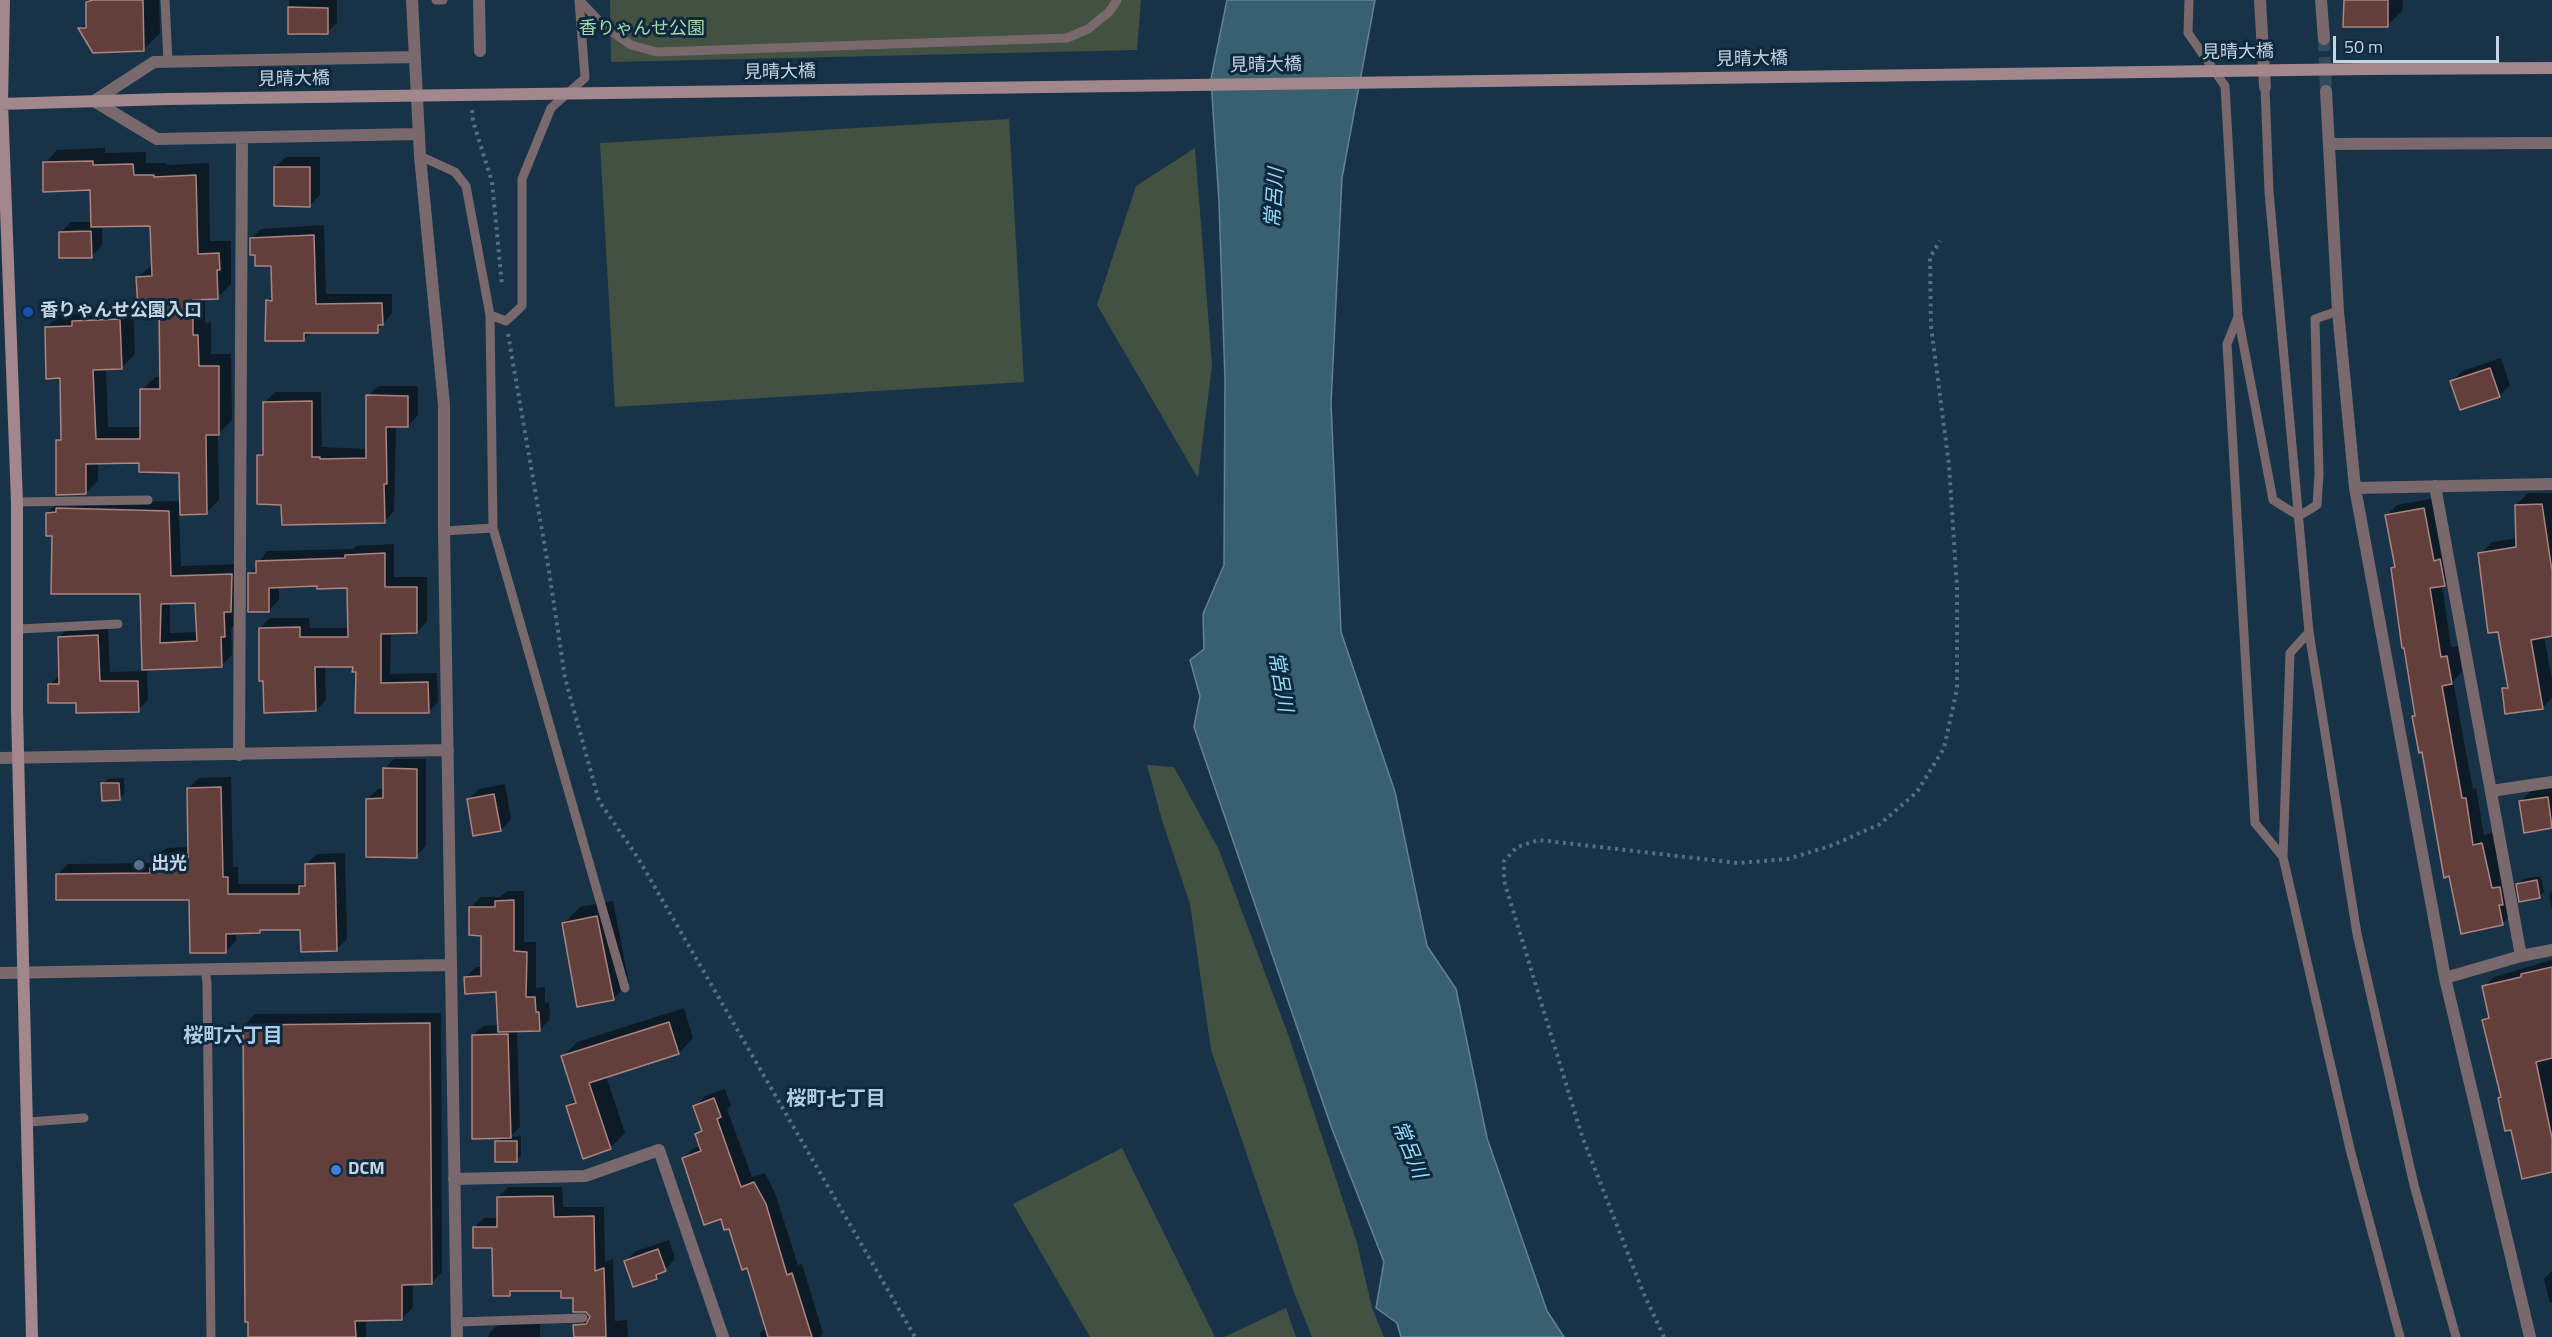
<!DOCTYPE html>
<meta charset="utf-8">
<style>
body{margin:0}
#map{position:relative;width:2552px;height:1337px;overflow:hidden;background:#183348;font-family:"Titillium Web",sans-serif}
canvas{display:block}
.scale{position:absolute;left:2333px;top:36px;width:166px;height:27px;box-sizing:border-box;border:3px solid #c6d5e3;border-top:0;padding-left:8px;font-size:18px;line-height:21px;white-space:nowrap;color:#c6d5e3;-webkit-text-stroke:4px #0e293d;paint-order:stroke}
</style>
<div id="map">
<canvas width="2552" height="1337"></canvas>
<div class="scale">50 m</div>
</div>
<script>
const g = document.querySelector('canvas').getContext('2d');
g.lineJoin = 'round';
function paint(path, color) { g.fillStyle = color; g.fill(path, 'evenodd'); }
const toPath = rows => new Path2D(rows.map(r => 'M' + r).join(''));
function strokePath(path, color, width, dash) { g.strokeStyle = color; g.lineWidth = width; g.lineCap = dash ? 'butt' : 'round'; g.setLineDash(dash || []); g.stroke(path); }
function write(font, color, halo, rows, align = 'center') {
  g.font = font + ' "Titillium Web","Noto Sans JP",sans-serif'; g.lineWidth = 6; g.setLineDash([]); g.textBaseline = 'middle'; g.strokeStyle = halo; g.fillStyle = color; for (const [text, x, y, turn = 0] of rows) {
    g.save(); g.translate(x, y); g.rotate((+turn || 0) * Math.PI / 180); g.textAlign = isNaN(turn) ? turn : align; if (halo) g.strokeText(text, 0, 0); g.fillText(text, 0, 0); g.restore();
  }
}
paint(toPath([
 [610,0,1141,0,1137,50,611,62],
 [1009,119,1024,382,615,407,600,143],
 [1195,148,1212,365,1198,478,1097,305,1136,186],
 [1147,765,1174,767,1219,850,1289,1037,1357,1243,1372,1308,1384,1337,1312,1337,1295,1295,1211,1050,1190,904,1162,820],
 [1122,1148,1215,1337,1090,1337,1013,1204],
 [1286,1308,1296,1337,1224,1337]
]), '#425141');
const water = toPath([
 [1227,0,1375,0,1342,178,1331,403,1341,632,1395,792,1427,946,1456,989,1487,1138,1547,1311,1564,1337,1401,1337,1397,1323,1376,1308,1384,1262,1332,1129,1194,727,1200,696,1190,660,1204,649,1203,614,1224,565,1225,380,1219,202,1211,79,1227,0]
]);
paint(water, '#38606f');
strokePath(water, '#638392', 1.5);
paint(toPath([
 [87,0,159,0,160,33,144,49,80,29,88,21],
 [289,0,337,0,337,23,327,32,289,33],
 [2345,0,2403,0,2402,11,2387,26],
 [105,148,105,153,146,152,146,163,166,163,167,165,209,163,210,241,231,241,231,284,218,297,205,298,205,323,211,322,211,354,231,354,232,420,218,434,219,500,206,513,179,513,181,566,241,564,241,600,234,608,234,625,231,628,232,655,222,665,144,668,142,593,53,534,47,513,58,503,181,501,180,471,141,462,98,462,98,480,86,493,57,440,63,435,61,377,46,328,59,315,81,314,87,308,133,307,135,354,122,367,106,368,108,427,141,427,142,390,155,377,161,377,160,305,138,277,153,264,151,224,102,226,102,246,91,256,60,233,71,222,93,222,92,188,45,163,57,150],
 [196,601,198,632,170,633,170,602],
 [286,157,320,157,320,195,309,206,275,167],
 [324,225,326,294,392,294,392,313,377,331,311,332,304,339,268,301,273,296,272,264,256,254,251,239,261,229],
 [2501,358,2510,385,2499,396,2452,382,2462,371],
 [378,386,418,386,418,415,408,426,396,426,394,511,384,522,283,503,258,456,265,449,265,402,275,392,321,392,322,447,368,449,368,396],
 [2528,493,2552,493,2552,634,2544,636,2552,680,2552,698,2543,707,2504,689,2508,684,2500,630,2480,554,2492,542,2517,538,2516,505],
 [2435,498,2455,574,2442,585,2451,647,2458,646,2462,672,2453,681,2466,752,2473,789,2476,788,2484,835,2492,833,2513,913,2502,924,2423,751,2414,717,2416,714,2392,568,2396,565,2386,516,2397,505],
 [394,544,394,577,427,577,427,622,417,632,391,632,390,674,437,673,438,702,428,712,357,671,354,665,325,665,326,700,316,710,260,628,270,618,309,618,310,628,349,628,348,586,319,584,279,586,279,600,269,610,250,574,267,551,353,549,356,546],
 [108,626,110,672,147,671,148,700,138,710,50,685,60,674,59,637,69,627],
 [394,759,426,759,426,846,416,856,368,799,378,789,384,789,384,769],
 [231,777,233,867,238,867,238,884,304,884,307,881,306,865,317,854,345,853,347,939,337,949,302,928,263,928,260,932,236,932,236,941,226,951,191,899,57,875,68,864,155,863,155,858,166,848,189,847,188,788,199,778],
 [124,778,124,794,119,799,103,784,108,779],
 [505,784,511,819,501,830,468,800,479,789],
 [2552,788,2552,826,2525,831,2520,802,2531,791],
 [2541,876,2544,892,2539,897,2518,884,2523,879],
 [507,891,524,891,524,942,536,942,536,988,545,987,545,1003,549,1002,550,1019,540,1030,517,1030,520,1127,510,1137,521,1136,521,1155,517,1160,497,1142,502,1137,473,1035,483,1026,499,1025,498,991,466,977,476,967,483,967,482,934,470,908,481,897,500,897],
 [2552,891,2552,910,2549,894],
 [613,901,629,983,613,999,564,923,580,907],
 [2551,960,2552,963,2552,1170,2512,1128,2484,1020,2490,1014,2484,987,2494,977],
 [684,1008,693,1038,679,1053,606,1076,625,1133,610,1148,567,1107,576,1098,563,1057,577,1042],
 [441,1013,442,1272,431,1283,413,1283,413,1307,402,1319,366,1319,366,1337,249,1337,244,1026,255,1014],
 [725,1089,731,1105,727,1109,752,1177,765,1173,775,1193,798,1265,802,1264,823,1333,820,1337,761,1337,760,1333,767,1327,748,1266,730,1227,683,1158,694,1148,701,1146,697,1134,703,1128,695,1107,705,1096],
 [508,1187,562,1187,563,1207,604,1207,605,1262,613,1259,615,1321,627,1320,628,1337,575,1337,575,1326,585,1316,590,1315,574,1297,562,1289,514,1290,509,1295,494,1246,474,1228,484,1218,498,1218,498,1197],
 [669,1240,675,1259,657,1278,625,1261,636,1251],
 [2552,1271,2552,1303,2550,1303,2544,1279],
 [499,1323,540,1324,540,1337,489,1337,489,1334]
]), '#0007');
const building = toPath([
 [93,0,143,0,144,51,93,53,78,28,86,28,86,2,93,0],
 [2344,0,2388,0,2388,27,2343,27,2344,0],
 [288,7,328,8,328,34,288,34,288,7],
 [93,161,93,165,133,164,134,175,154,175,154,177,196,175,198,254,219,253,220,270,217,270,218,299,193,300,193,335,198,335,199,366,219,366,219,435,206,435,207,514,180,515,179,473,139,472,139,463,86,464,86,494,56,495,56,440,61,440,60,378,46,379,45,327,72,326,72,321,120,319,122,369,93,370,96,439,140,439,140,389,160,389,159,307,138,308,136,277,152,276,150,226,91,227,90,190,43,192,43,162,93,161],
 [274,167,310,167,310,207,274,206,274,167],
 [91,231,92,258,59,258,59,232,91,231],
 [314,235,316,304,382,303,383,325,378,325,378,333,304,333,304,341,265,341,266,300,272,301,271,266,255,266,255,255,250,255,250,238,314,235],
 [2490,368,2500,397,2460,410,2450,381,2490,368],
 [366,395,408,396,408,427,386,427,387,484,384,484,385,523,282,525,281,505,257,504,257,455,263,455,263,402,312,401,312,457,320,457,320,459,366,458,366,395],
 [2542,504,2552,571,2552,636,2531,640,2543,709,2505,714,2502,688,2508,688,2498,632,2488,633,2478,553,2516,547,2515,505,2542,504],
 [56,508,169,511,171,576,232,574,231,612,224,612,225,637,221,637,222,667,142,670,140,594,51,594,52,536,46,536,46,513,56,512,56,508],
 [195,603,197,641,160,643,161,604,195,603],
 [2424,508,2434,561,2440,559,2445,586,2430,588,2441,657,2447,656,2452,684,2442,686,2462,798,2466,798,2473,845,2482,843,2492,888,2500,887,2503,905,2499,905,2503,925,2461,934,2449,876,2444,878,2422,752,2419,753,2412,716,2415,716,2404,648,2402,648,2391,568,2395,567,2385,515,2424,508],
 [385,553,385,587,417,587,417,633,381,634,381,683,428,682,429,713,355,713,356,672,352,672,353,667,315,667,316,711,264,713,263,681,259,681,259,628,300,627,300,637,348,637,347,588,317,589,317,586,269,588,269,612,248,612,248,573,256,573,256,561,345,558,345,555,385,553],
 [98,635,100,681,138,681,139,712,76,713,76,703,48,703,48,684,59,684,58,637,98,635],
 [383,768,417,769,417,858,366,857,366,799,383,798,383,768],
 [101,783,119,783,120,800,102,801,101,783],
 [221,787,223,877,228,877,228,894,299,894,299,886,305,886,305,864,335,863,337,951,301,952,300,930,260,930,260,933,226,934,226,953,190,953,189,900,56,900,56,874,150,873,150,868,153,867,153,858,188,857,187,788,221,787],
 [494,794,501,831,473,836,467,799,494,794],
 [2548,797,2552,828,2524,833,2519,801,2548,797],
 [2537,880,2540,898,2519,902,2516,884,2537,880],
 [514,900,514,951,527,952,526,997,535,997,536,1012,539,1012,540,1031,498,1032,496,992,465,994,464,977,481,976,481,936,469,935,469,907,495,907,495,901,514,900],
 [597,916,614,1000,577,1007,562,923,597,916],
 [2552,967,2552,1058,2536,1062,2552,1138,2552,1172,2522,1179,2511,1130,2505,1131,2498,1098,2501,1097,2482,1020,2489,1018,2482,986,2521,977,2521,974,2552,967],
 [669,1022,679,1054,589,1083,611,1149,583,1159,566,1106,576,1103,561,1056,669,1022],
 [430,1023,432,1284,402,1285,402,1320,355,1321,356,1337,248,1337,248,1322,245,1322,243,1025,430,1023],
 [508,1034,511,1138,472,1139,472,1035,508,1034],
 [714,1098,721,1117,717,1119,741,1187,754,1182,766,1204,787,1275,792,1273,812,1337,768,1337,747,1268,742,1270,729,1229,724,1230,721,1219,704,1225,682,1158,701,1151,695,1134,702,1131,693,1106,714,1098],
 [495,1141,517,1141,517,1162,495,1162,495,1141],
 [553,1196,554,1217,594,1216,595,1271,604,1268,606,1337,574,1337,573,1325,586,1324,590,1317,586,1312,573,1312,573,1298,561,1298,561,1291,510,1291,510,1296,493,1296,492,1248,473,1248,473,1227,497,1227,497,1197,553,1196],
 [658,1249,666,1271,656,1275,657,1279,633,1287,624,1261,658,1249]
]);
paint(building, '#633f3c');
strokePath(building, '#ac8481', 1.5);
strokePath(toPath([
 [2324,39,2326,91]
]), '#324b5f', 12, [12, 6]);
strokePath(toPath([
 [472,110,473,121,492,182,502,285],
 [508,334,549,571,565,678,599,801,638,858,915,1337],
 [1664,1337,1643,1292,1582,1136,1504,881,1504,861,1517,847,1539,840,1738,863,1788,859,1833,845,1880,824,1917,792,1944,748,1957,689,1957,588,1949,465,1931,326,1930,257,1940,241]
]), '#576d80', 4, [3, 4.5]);
strokePath(toPath([
 [165,0,168,62],
 [436,0,443,0],
 [579,0,604,26,631,45,657,52,1067,38,1088,29,1109,12,1117,0],
 [2189,0,2188,33,2225,86,2238,316,2273,500,2299,516,2317,505,2319,474,2315,319,2338,311],
 [2265,87,2269,192,2309,632,2357,934,2414,1185,2456,1337],
 [420,156,455,172,466,186,490,315,493,528,625,988],
 [490,315,506,321,522,306,522,179,551,108,585,78,579,0],
 [2238,317,2227,344,2255,823,2283,857],
 [17,502,148,500],
 [444,531,493,528],
 [19,629,118,624],
 [2309,632,2290,653,2283,857,2350,1149,2400,1337],
 [205,969,207,984,211,1337],
 [28,1122,84,1118],
 [456,1322,583,1318]
]), '#79686c', 9);
strokePath(toPath([
 [412,0,420,156,444,405,444,531,457,1337],
 [479,0,480,51],
 [2260,0,2265,87],
 [2321,0,2324,39],
 [415,57,154,62,94,101,157,139,419,134],
 [2326,91,2338,311,2355,488,2445,978,2530,1337],
 [2330,144,2552,143],
 [2435,486,2521,956],
 [2355,488,2552,484],
 [239,755,242,139],
 [0,758,448,750],
 [2491,791,2552,782],
 [0,973,450,965],
 [2445,978,2521,956,2552,950],
 [454,1179,585,1176,659,1150,723,1337]
]), '#79686c', 12);
strokePath(toPath([
 [4,0,2,103,17,502,17,710,32,1337],
 [2366,69,2552,68],
 [0,104,167,99]
]), '#a2878d', 12);
strokePath(toPath([
 [167,99,2366,69]
]), '#a2878d', 12);
for (const [x, y, r, color] of [
 [28,312,6,"#1a4fb4"],
 [139,865,6,"#5c6f8a"],
 [336,1170,6,"#3f7fe0"]
]) { const dot = new Path2D(); dot.arc(x, y, r, 0, 2 * Math.PI); g.fillStyle = color; g.fill(dot); strokePath(dot, '#0e293d', 2); }
write('18px', '#a9d8a9', '#0e293d', [
 ["香りゃんせ公園",642,30]
]);
write('18px', '#c6d5e3', '#0e293d', [
 ["見晴大橋",2238,53,-1],
 ["見晴大橋",1752,60,-1],
 ["見晴大橋",1266,66,-1],
 ["見晴大橋",780,73,-1],
 ["見晴大橋",294,80,-1]
]);
write('bold 18px', '#c6d5e3', '#0e293d', [
 ["香りゃんせ公園入口",40,312],
 ["出光",151,865],
 ["DCM",348,1170]
], 'left');
write('italic 20px', '#94dbf7', '#0e293d', [
 ["常呂川",1276,198,-86],
 ["常呂川",1279,682,80],
 ["常呂川",1408,1150,68]
]);
write('bold 20px', '#adcde7', '#0e293d', [
 ["桜町六丁目",233,1037],
 ["桜町七丁目",836,1100]
]);
</script>
